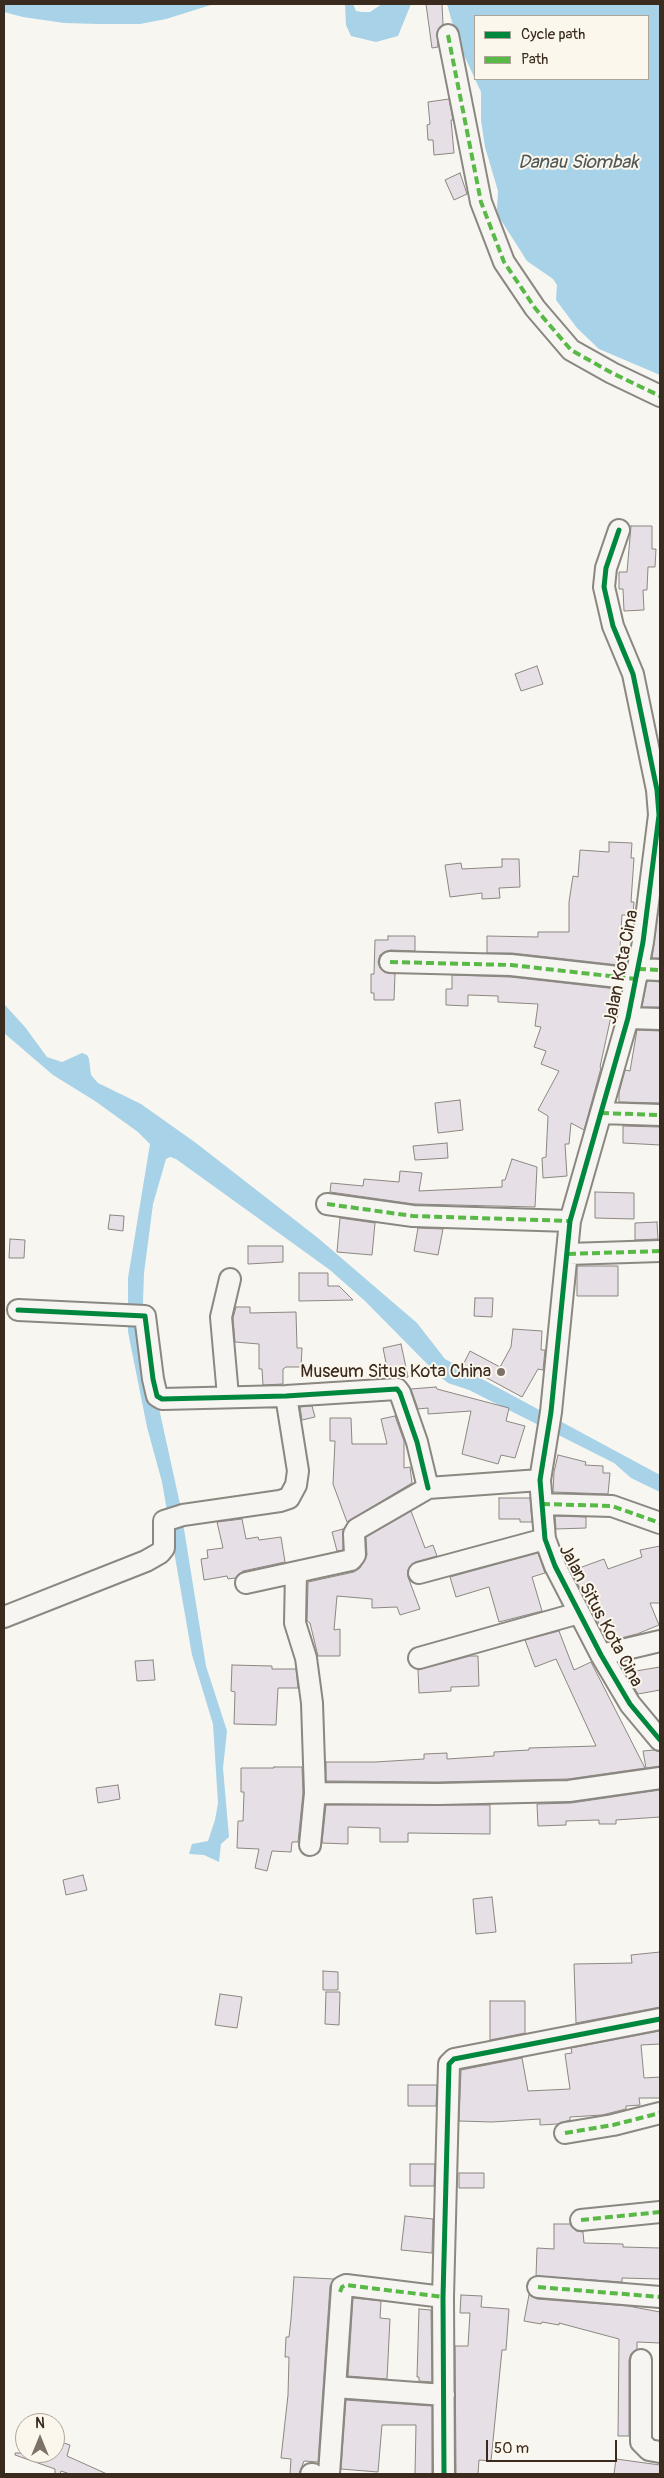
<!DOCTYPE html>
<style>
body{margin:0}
#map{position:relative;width:664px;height:2478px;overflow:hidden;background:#f8f6f0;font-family:Pangolin,sans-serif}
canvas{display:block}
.frame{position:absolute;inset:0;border:5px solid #3b2a1e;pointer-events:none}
.legend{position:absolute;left:474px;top:15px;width:175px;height:65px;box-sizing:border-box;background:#fbf7ec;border:1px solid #aea59a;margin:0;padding:6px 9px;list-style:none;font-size:15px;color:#3b2a1e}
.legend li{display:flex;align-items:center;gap:10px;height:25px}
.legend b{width:25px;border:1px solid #aea59a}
.north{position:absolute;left:15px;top:2413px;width:50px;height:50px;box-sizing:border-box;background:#fbf7ec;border:1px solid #aea59a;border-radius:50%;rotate:0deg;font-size:14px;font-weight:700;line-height:20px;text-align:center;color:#3b2a1e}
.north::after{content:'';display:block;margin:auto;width:18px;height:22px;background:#7d7168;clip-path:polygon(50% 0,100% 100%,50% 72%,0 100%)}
.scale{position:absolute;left:486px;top:2440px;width:131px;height:22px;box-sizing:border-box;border:2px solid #3b2a1e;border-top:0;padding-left:6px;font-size:15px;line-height:18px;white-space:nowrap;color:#3b2a1e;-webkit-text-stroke:4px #fbf7ec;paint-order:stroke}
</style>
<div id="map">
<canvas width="664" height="2478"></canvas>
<div class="frame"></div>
<ul class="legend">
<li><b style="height:6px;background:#00873e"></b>Cycle path</li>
<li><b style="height:6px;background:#58b947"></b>Path</li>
</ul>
<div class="north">N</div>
<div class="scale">50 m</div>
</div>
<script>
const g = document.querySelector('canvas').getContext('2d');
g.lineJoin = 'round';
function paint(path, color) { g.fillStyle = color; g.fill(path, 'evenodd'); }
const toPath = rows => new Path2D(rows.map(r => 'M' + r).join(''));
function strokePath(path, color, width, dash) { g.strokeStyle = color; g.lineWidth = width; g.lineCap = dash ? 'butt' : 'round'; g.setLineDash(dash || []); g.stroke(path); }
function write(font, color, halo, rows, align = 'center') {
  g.font = font + ' Pangolin,sans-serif'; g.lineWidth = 4; g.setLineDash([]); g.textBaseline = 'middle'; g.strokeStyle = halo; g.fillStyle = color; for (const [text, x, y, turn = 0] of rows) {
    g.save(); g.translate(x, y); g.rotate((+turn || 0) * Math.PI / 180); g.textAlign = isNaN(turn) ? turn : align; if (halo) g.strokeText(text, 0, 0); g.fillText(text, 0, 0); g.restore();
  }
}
paint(toPath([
 [4,4,214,4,166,19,140,24,99,24,64,23,23,17,4,12],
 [345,4,353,4,356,11,362,12,370,12,382,4,411,4,398,36,376,42,351,36,346,25],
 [447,4,660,4,660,375,599,349,577,328,556,300,557,285,553,279,527,261,499,217,497,210,498,191,485,147,481,120,481,92,475,79,648,79,648,16,475,16,475,79,457,40],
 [4,1004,25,1027,47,1057,62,1062,82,1053,87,1055,89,1059,91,1075,98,1083,141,1104,196,1143,318,1238,417,1323,445,1359,660,1475,660,1492,631,1478,614,1463,469,1390,448,1383,439,1376,365,1301,330,1270,176,1159,170,1157,166,1159,153,1204,144,1273,142,1331,180,1504,206,1666,227,1731,223,1768,229,1837,221,1844,219,1862,204,1855,189,1854,192,1844,208,1841,215,1820,218,1803,213,1724,192,1655,162,1482,147,1427,128,1332,128,1278,150,1144,138,1132,95,1101,53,1075,4,1033]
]), '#a7d2e8');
const building = toPath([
 [426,4,442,4,443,24,437,32,438,47,432,48,426,4],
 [449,99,453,120,451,120,454,153,434,155,433,140,428,140,427,125,430,124,428,102,449,99],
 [460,173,467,194,454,200,445,180,460,173],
 [631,526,652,526,652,549,656,549,655,567,648,567,647,590,643,590,644,610,624,611,623,589,619,589,619,572,627,572,631,526],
 [537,666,543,684,521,691,515,674,537,666],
 [609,842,632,843,631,858,634,858,631,902,634,902,633,915,622,915,619,965,512,953,487,953,487,936,538,937,538,932,569,932,569,902,573,876,578,877,580,850,609,852,609,842],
 [502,859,519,859,520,887,499,888,500,898,482,899,482,893,450,897,445,865,461,863,462,869,502,867,502,859],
 [658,914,660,914,660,958,652,958,658,914],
 [388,936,415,936,415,951,390,950,380,955,378,962,380,968,384,972,395,974,394,1000,374,1000,374,993,371,993,371,974,374,974,375,940,388,940,388,936],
 [452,975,510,977,617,989,600,1067,601,1068,584,1130,571,1123,569,1144,565,1144,567,1176,543,1178,542,1158,546,1157,548,1116,538,1110,559,1071,541,1064,546,1051,534,1047,541,1027,535,1026,538,1004,498,1002,498,996,468,995,468,1006,446,1005,446,989,452,989,452,975],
 [647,981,660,982,660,1007,642,1007,647,981],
 [637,1030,660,1031,660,1103,619,1102,619,1093,625,1070,630,1071,637,1030],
 [460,1100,463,1130,438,1133,435,1103,460,1100],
 [623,1126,660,1127,660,1145,623,1143,623,1126],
 [447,1143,448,1158,415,1160,413,1146,447,1143],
 [512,1159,537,1167,535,1207,414,1204,330,1192,331,1183,363,1186,364,1179,399,1182,400,1171,422,1173,419,1191,502,1187,502,1180,505,1180,512,1159],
 [595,1192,634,1193,634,1219,595,1218,595,1192],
 [110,1215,124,1216,123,1231,108,1229,110,1215],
 [340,1218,375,1223,372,1255,337,1252,340,1218],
 [657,1222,658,1239,635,1240,635,1223,657,1222],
 [418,1228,443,1229,438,1255,414,1251,418,1228],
 [10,1239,25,1240,24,1258,9,1258,10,1239],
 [248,1246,283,1246,283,1262,248,1264,248,1246],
 [577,1266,618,1266,618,1296,577,1296,577,1266],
 [299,1273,328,1273,328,1286,339,1286,353,1300,299,1301,299,1273],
 [475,1298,493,1298,492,1317,474,1316,475,1298],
 [236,1307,250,1307,250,1313,296,1312,297,1348,302,1348,301,1367,286,1367,283,1369,283,1384,263,1385,262,1369,259,1369,259,1344,235,1342,233,1318,236,1307],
 [513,1329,542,1331,541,1350,545,1350,543,1370,538,1369,522,1397,463,1365,470,1351,500,1367,511,1347,513,1329],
 [401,1344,408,1377,389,1378,383,1348,401,1344],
 [436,1387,437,1389,509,1408,506,1421,525,1426,515,1458,501,1455,498,1464,462,1454,471,1411,428,1414,428,1408,418,1409,411,1389,436,1387],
 [312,1406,315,1417,302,1420,300,1407,312,1406],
 [395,1416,404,1441,404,1468,410,1467,412,1483,347,1522,333,1484,335,1441,330,1441,330,1418,351,1418,352,1444,387,1444,381,1419,395,1416],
 [558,1455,586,1462,585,1465,603,1466,603,1473,610,1473,608,1494,553,1492,554,1472,558,1455],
 [499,1498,530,1498,532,1522,520,1522,520,1519,499,1519,499,1498],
 [411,1511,425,1548,433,1545,437,1556,415,1562,408,1570,408,1577,420,1609,400,1615,397,1607,372,1608,372,1599,337,1596,334,1630,340,1629,340,1656,318,1656,310,1623,307,1621,308,1582,354,1572,360,1568,367,1555,366,1537,411,1511],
 [555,1516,586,1517,586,1528,556,1529,555,1516],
 [242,1519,246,1539,258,1537,259,1540,281,1537,285,1562,243,1571,235,1578,228,1579,227,1576,204,1580,201,1559,208,1558,207,1550,223,1548,217,1522,242,1519],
 [343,1529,343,1550,337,1551,332,1532,343,1529],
 [660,1546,660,1603,650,1603,659,1625,637,1634,617,1639,610,1620,599,1624,585,1585,579,1587,571,1571,604,1559,608,1569,642,1557,640,1550,660,1546],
 [538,1553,545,1573,532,1577,542,1611,499,1622,489,1587,456,1597,450,1577,538,1553],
 [559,1631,574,1670,591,1662,645,1768,568,1779,438,1782,326,1781,326,1762,375,1762,424,1759,424,1754,447,1753,447,1759,494,1756,494,1752,529,1750,529,1748,596,1746,556,1659,535,1667,525,1640,559,1631],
 [470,1656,478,1656,479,1686,451,1687,451,1691,419,1693,418,1670,470,1656],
 [153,1660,155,1680,137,1681,135,1661,153,1660],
 [232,1665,272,1666,272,1669,296,1669,298,1688,278,1688,276,1725,234,1724,235,1692,231,1691,232,1665],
 [660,1667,660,1690,638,1694,632,1684,630,1672,660,1667],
 [654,1750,660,1752,660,1766,646,1768,643,1751,654,1750],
 [274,1767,302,1767,303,1793,298,1842,292,1842,291,1852,272,1851,267,1871,255,1868,259,1849,237,1848,238,1821,243,1821,244,1792,241,1792,241,1768,274,1768,274,1767],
 [118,1785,120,1799,98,1803,96,1788,118,1785],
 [660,1790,660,1817,616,1820,616,1824,599,1824,599,1820,566,1821,566,1825,538,1826,537,1804,571,1803,660,1790],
 [326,1805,490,1805,490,1834,408,1833,408,1842,380,1842,380,1828,348,1827,348,1844,322,1843,326,1805],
 [83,1875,87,1890,66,1895,63,1880,83,1875],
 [492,1897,496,1932,476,1934,473,1899,492,1897],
 [660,1952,660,2007,576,2023,574,1964,632,1963,631,1955,660,1952],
 [323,1971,338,1972,338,1990,323,1990,323,1971],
 [326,1992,340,1992,339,2025,325,2024,326,1992],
 [220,1994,242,1997,237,2028,215,2025,220,1994],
 [490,2001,525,2001,525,2033,490,2040,490,2001],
 [660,2031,660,2044,641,2045,644,2078,660,2077,660,2098,639,2098,640,2105,626,2106,626,2109,602,2115,570,2117,570,2120,557,2124,540,2125,540,2119,492,2122,459,2121,461,2070,522,2058,528,2091,570,2089,565,2054,572,2053,571,2048,660,2031],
 [408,2085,437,2085,436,2106,408,2106,408,2085],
 [410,2164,435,2164,434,2186,410,2186,410,2164],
 [459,2173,484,2173,484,2188,459,2188,459,2173],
 [405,2216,433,2219,432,2253,401,2250,405,2216],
 [554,2224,570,2224,576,2231,583,2232,584,2243,623,2244,623,2247,660,2248,660,2279,622,2278,622,2282,536,2276,537,2248,554,2249,554,2224],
 [294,2277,334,2279,330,2286,318,2462,304,2461,299,2474,290,2474,291,2459,281,2458,288,2395,289,2357,285,2357,286,2337,289,2337,291,2319,294,2277],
 [461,2295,482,2296,481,2307,509,2309,506,2350,502,2350,491,2461,479,2460,478,2474,456,2474,455,2346,468,2346,470,2313,460,2313,461,2295],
 [529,2295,537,2299,628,2306,660,2312,660,2343,637,2342,637,2349,631,2354,629,2360,629,2436,618,2436,619,2339,559,2323,559,2325,542,2322,541,2324,524,2321,529,2295],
 [353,2298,381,2301,380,2318,390,2319,387,2379,348,2376,353,2298],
 [419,2309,431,2310,432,2382,419,2381,419,2377,417,2377,419,2309],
 [346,2400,432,2406,432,2474,415,2474,416,2425,382,2425,378,2472,341,2469,346,2400],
 [55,2440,70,2445,67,2456,107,2474,70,2474,61,2471,60,2474,55,2474,55,2469,15,2455,15,2453,55,2453,55,2440],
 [616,2459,660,2465,660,2474,614,2474,616,2459]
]);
paint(building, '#e6dfe5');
strokePath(building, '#8b8781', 1);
const minor = toPath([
 [448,35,481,202,504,262,535,308,571,350,612,373,660,396],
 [619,530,606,568,604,587,613,626,633,674,657,790,659,815,643,942,628,1018,570,1221,551,1412,540,1480,545,1539,555,1566,601,1655,630,1704,660,1740],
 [390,962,511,965,636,979],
 [638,969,660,970],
 [628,1018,660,1019],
 [601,1113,660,1115],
 [327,1204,413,1216,570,1221],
 [568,1254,660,1251],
 [18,1310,145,1316,153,1379,157,1396,162,1399,286,1396,397,1389,400,1393,417,1442,428,1488],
 [228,1396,221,1317,230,1279],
 [542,1504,612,1506,660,1523],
 [296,1572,295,1623,306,1658,312,1703,315,1793,310,1845],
 [419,1573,545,1539],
 [246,1583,351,1560,355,1555,354,1534,357,1529,428,1488,540,1480],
 [4,1617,146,1561,160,1553,164,1548,164,1521,183,1515,280,1501,289,1498,296,1485,298,1471,286,1396],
 [601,1655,660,1641],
 [419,1658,579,1613],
 [315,1793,438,1794,569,1791,660,1778],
 [565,2133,613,2125,660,2113],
 [581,2220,660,2212],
 [538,2287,660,2297],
 [641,2360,641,2442,649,2450,660,2452],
 [335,2387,444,2395],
 [311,2474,313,2474],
 [329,2474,342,2287,346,2285,443,2297],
 [444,2474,443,2297,449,2064,454,2059,660,2019]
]);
strokePath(minor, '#8b8781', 24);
strokePath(minor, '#f6f5f1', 20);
strokePath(toPath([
 [448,35,481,202,504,262,535,308,571,350,612,373,660,396],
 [390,962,511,965,636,979],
 [638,969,660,970],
 [601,1113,660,1115],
 [327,1204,413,1216,570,1221],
 [568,1254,660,1251],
 [542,1504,612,1506,660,1523],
 [565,2133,613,2125,660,2113],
 [581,2220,660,2212],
 [538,2287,660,2297],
 [340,2292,342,2287,346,2285,443,2297]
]), '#58b947', 4, [8, 4]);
strokePath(toPath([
 [619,530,606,568,604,587,613,626,633,674,657,790,659,815,643,942,628,1018,570,1221,551,1412,540,1480,545,1539,555,1566,601,1655,630,1704,660,1740],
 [18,1310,145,1316,153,1379,157,1396,162,1399,286,1396,397,1389,400,1393,417,1442,428,1488],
 [444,2474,443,2297,449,2064,454,2059,660,2019]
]), '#00873e', 5);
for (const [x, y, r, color] of [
 [501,1372,5,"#7d7168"]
]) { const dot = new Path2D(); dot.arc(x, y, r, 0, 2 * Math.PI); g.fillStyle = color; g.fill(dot); strokePath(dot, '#fbf7ec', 2); }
write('18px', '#3b2a1e', '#fbf7ec', [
 ["Jalan Kota Cina",622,967,-79],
 ["Jalan Situs Kota Cina",600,1616,62]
]);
write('18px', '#3b2a1e', '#fbf7ec', [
 ["Museum Situs Kota China",491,1372]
], 'right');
write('italic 19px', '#515859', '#fbf7ec', [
 ["Danau Siombak",578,163]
]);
</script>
